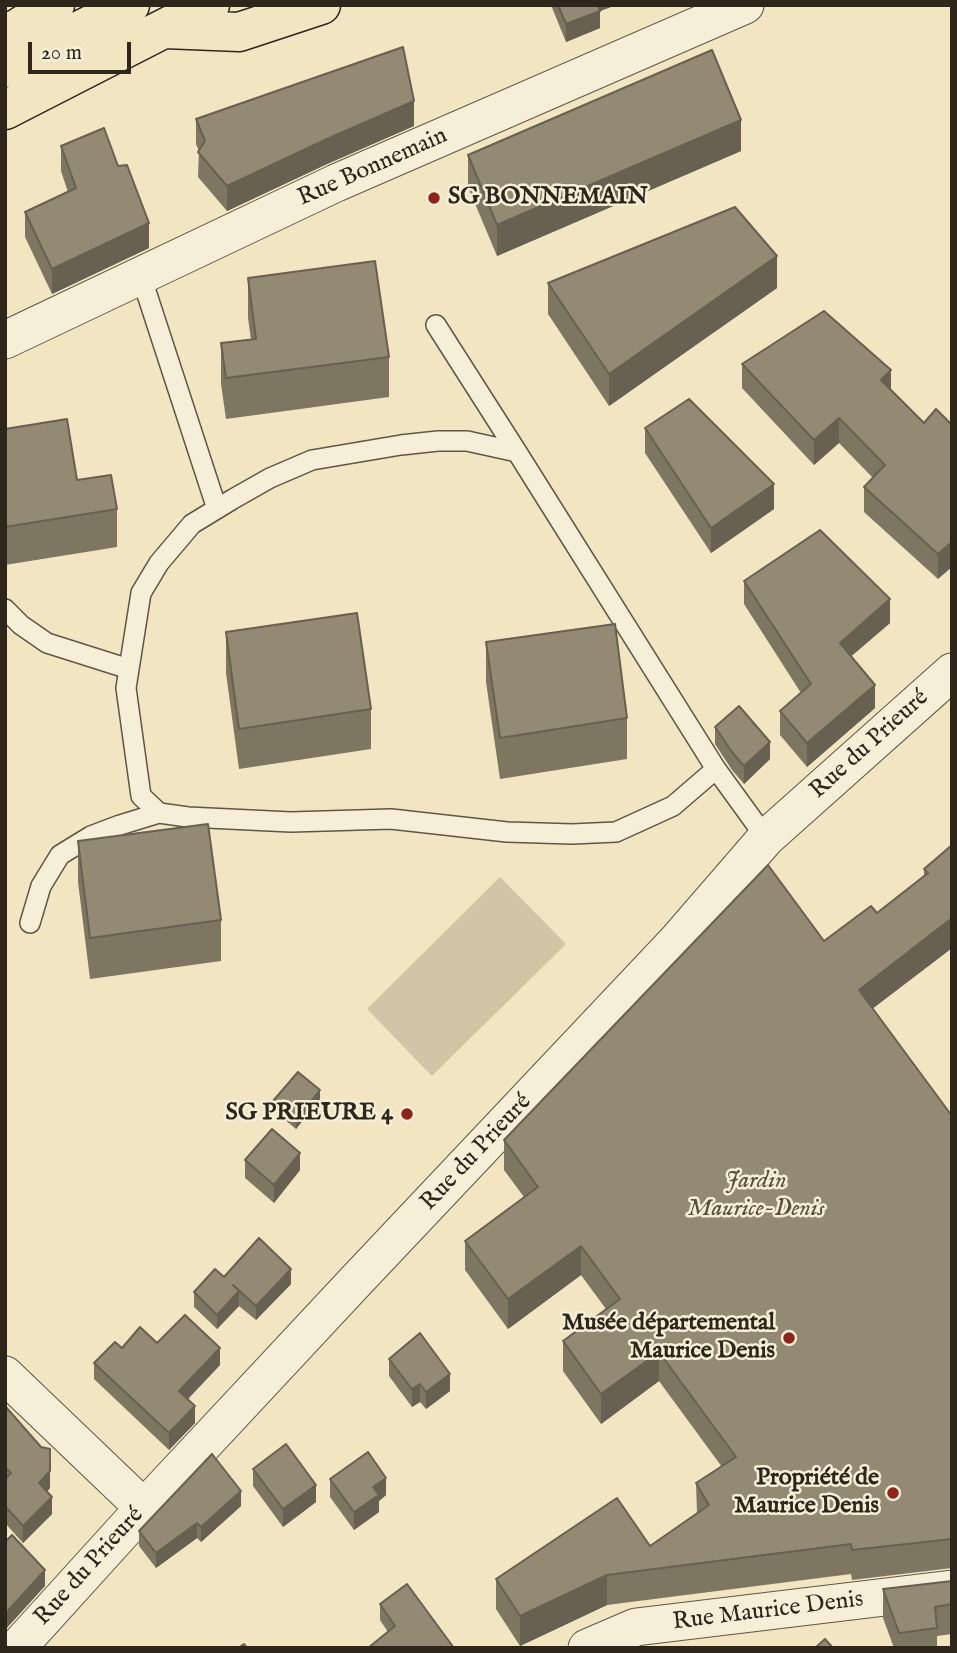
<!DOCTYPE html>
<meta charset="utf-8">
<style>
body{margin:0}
#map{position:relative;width:957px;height:1653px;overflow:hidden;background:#f2e5c2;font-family:"IM FELL English",serif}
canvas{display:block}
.frame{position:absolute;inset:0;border:7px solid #2f261b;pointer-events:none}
.scale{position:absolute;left:28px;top:42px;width:103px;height:32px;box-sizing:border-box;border:4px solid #2f261b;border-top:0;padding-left:9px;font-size:21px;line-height:24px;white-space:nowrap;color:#2f261b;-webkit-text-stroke:5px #f7eed7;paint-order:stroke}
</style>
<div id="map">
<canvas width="957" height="1653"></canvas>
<div class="frame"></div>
<div class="scale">20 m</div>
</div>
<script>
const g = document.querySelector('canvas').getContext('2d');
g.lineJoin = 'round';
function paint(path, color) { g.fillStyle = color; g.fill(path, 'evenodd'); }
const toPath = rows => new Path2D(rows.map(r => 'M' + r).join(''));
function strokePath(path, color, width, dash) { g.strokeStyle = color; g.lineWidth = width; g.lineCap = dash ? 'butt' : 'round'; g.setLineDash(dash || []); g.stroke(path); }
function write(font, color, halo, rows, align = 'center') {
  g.font = font + ' "IM FELL English",serif'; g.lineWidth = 5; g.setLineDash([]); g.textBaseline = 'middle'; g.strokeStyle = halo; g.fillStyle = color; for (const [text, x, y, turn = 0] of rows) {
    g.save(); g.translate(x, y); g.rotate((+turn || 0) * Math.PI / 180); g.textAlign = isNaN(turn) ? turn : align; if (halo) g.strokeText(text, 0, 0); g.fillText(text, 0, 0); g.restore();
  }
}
paint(toPath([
 [500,877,566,944,432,1076,367,1009]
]), '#d1c5a6');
const service = toPath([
 [141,276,217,509],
 [436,325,517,452,716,769,766,838],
 [517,452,467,441,438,441,401,445,312,460,270,478,233,499,192,524,159,563,141,593,126,688,141,796,159,813,188,817,291,822,391,819,507,832,572,834,616,832,673,806,716,769],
 [5,609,21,625,47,643,129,669],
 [30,923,41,886,60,855,91,836,120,825,159,813]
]);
const minor = toPath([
 [5,340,336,183,745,5],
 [5,1375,144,1508],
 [17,1648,144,1508,354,1283,676,942,766,838,952,672],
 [587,1648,636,1627,952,1589]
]);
const primary = toPath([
 [165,29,239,32,321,5],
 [5,36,55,5],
 [5,68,130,5],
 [5,110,210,5]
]);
strokePath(service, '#605645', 22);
strokePath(minor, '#605645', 39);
strokePath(primary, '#2f261b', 41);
strokePath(service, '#f7eed7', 19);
strokePath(minor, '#f7eed7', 37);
strokePath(primary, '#f2e5c2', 38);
paint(toPath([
 [551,5,616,5,600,11,600,28,566,42],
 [196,119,414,126,327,164,227,211,198,177,199,151,196,144],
 [61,146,118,166,149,248,52,294,25,237,25,212,68,192,61,171],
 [741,151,497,256,468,187,468,155],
 [248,278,389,357,389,397,226,419,221,384,221,343,251,340,248,318],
 [548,283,777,288,609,406,548,314],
 [742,364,891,390,924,423,952,425,938,579,864,512,864,487,873,478,839,443,814,465,742,388],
 [645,428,774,509,711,553,645,453],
 [5,429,117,509,117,547,5,565],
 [744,581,890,623,851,656,875,708,807,767,780,735,780,711,801,693,744,604],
 [226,632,371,709,371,749,239,769,226,673],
 [486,642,627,718,627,759,500,779,486,682],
 [715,727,770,759,744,784,732,770,715,744],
 [78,841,221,920,221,961,90,979,78,882],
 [952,845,952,948,873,1008,952,1116,952,1568,852,1580,851,1574,607,1605,520,1646,496,1609,496,1579,650,1546,697,1513,696,1483,722,1467,659,1381,601,1424,563,1371,563,1341,606,1309,581,1275,508,1329,465,1270,465,1241,524,1197,504,1170,504,1140,824,941,877,913,924,876,924,869],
 [320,1099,296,1129,273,1110,273,1101],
 [245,1160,300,1170,274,1203,245,1178],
 [224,1277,291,1284,256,1320,239,1306,217,1329,194,1307,194,1292],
 [157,1343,220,1365,188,1399,195,1423,169,1450,94,1379,94,1363,122,1348],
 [389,1359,450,1391,426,1409,420,1402,412,1407,389,1376],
 [5,1406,50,1488,47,1492,52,1514,23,1543,5,1523],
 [253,1469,316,1502,283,1527,253,1486],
 [330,1479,386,1495,379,1501,379,1512,354,1530,330,1497],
 [241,1506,201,1542,197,1538,156,1568,139,1546,139,1531],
 [952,1581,952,1634,937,1636,937,1648,894,1648,883,1618,883,1589],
 [380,1604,454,1648,388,1632,380,1620]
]), '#7f7662');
paint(toPath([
 [594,5,616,5,600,11,600,28,566,42,566,24],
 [414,101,414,126,327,164,227,211,227,186,327,139],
 [741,120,741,151,497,256,497,225],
 [149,223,149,248,52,294,52,269],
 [777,256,777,288,609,406,609,374],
 [891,370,891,395,881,380],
 [839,418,839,443,814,465,814,440],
 [774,484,774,509,711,553,711,528],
 [952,542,952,567,938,579,938,554],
 [890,599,890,623,840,666,840,643],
 [875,685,875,708,807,767,807,743],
 [770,742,770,759,744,784,744,766],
 [952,918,952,948,859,1019,859,990],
 [320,1090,320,1099,296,1129,296,1120],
 [300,1153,300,1170,274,1203,274,1185],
 [581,1246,581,1275,508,1329,508,1299],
 [291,1269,291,1284,256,1320,256,1306],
 [239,1291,239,1306,217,1329,217,1315],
 [220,1348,220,1365,179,1408,179,1391],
 [659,1352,659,1381,601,1424,601,1394],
 [450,1374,450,1391,426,1409,426,1392],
 [420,1384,420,1402,412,1407,412,1389],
 [195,1406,195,1423,169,1450,169,1433],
 [50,1449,50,1488,39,1500,39,1483],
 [386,1478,386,1495,379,1501,379,1512,354,1530,354,1512,373,1487],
 [316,1485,316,1502,283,1527,283,1509],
 [241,1491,241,1506,201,1542,201,1527],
 [52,1497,52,1514,23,1543,23,1526],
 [197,1523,197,1538,156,1568,156,1553],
 [45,1570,45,1586,5,1630,5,1614],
 [607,1575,607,1605,520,1646,520,1616]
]), '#686050');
const building = toPath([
 [558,5,598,5,600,11,566,24,558,5],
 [403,47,414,101,327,139,227,186,198,152,205,141,196,119,403,47],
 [712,50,741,120,497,225,468,155,712,50],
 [104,128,118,166,127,165,149,223,52,269,25,212,76,188,61,146,104,128],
 [735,207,777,256,609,374,548,283,735,207],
 [375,261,389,357,226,378,221,343,256,339,248,278,375,261],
 [824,311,891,370,881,380,924,423,936,409,952,425,952,542,938,554,864,487,885,465,839,418,814,440,742,364,824,311],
 [689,399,774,484,711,528,645,428,689,399],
 [67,419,77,480,111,475,117,509,5,527,5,429,67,419],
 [820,530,890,599,840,643,875,685,807,743,780,711,811,684,744,581,820,530],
 [357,613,371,709,239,729,226,632,357,613],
 [615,624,627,718,500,738,486,642,615,624],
 [739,706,770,742,744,766,732,752,715,727,739,706],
 [208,824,221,920,90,938,78,841,208,824],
 [952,845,952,918,859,990,952,1116,952,1539,852,1550,851,1544,607,1575,520,1616,496,1579,617,1498,650,1546,709,1505,696,1483,736,1457,659,1352,601,1394,563,1341,620,1299,581,1246,508,1299,465,1241,538,1187,504,1140,768,865,824,941,871,906,877,913,928,873,924,869,952,845],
 [298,1072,320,1090,296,1120,273,1101,298,1072],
 [272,1129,300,1153,274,1185,245,1160,272,1129],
 [259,1238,291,1269,256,1306,233,1285,239,1291,217,1315,194,1292,215,1269,224,1277,259,1238],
 [185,1315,220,1348,179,1391,195,1406,169,1433,94,1363,115,1342,122,1348,140,1327,157,1343,185,1315],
 [420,1333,450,1374,426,1392,420,1384,412,1389,389,1359,420,1333],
 [5,1406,41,1447,50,1449,50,1471,39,1483,52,1497,23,1526,5,1506,5,1479,11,1473,5,1467,5,1406],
 [286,1444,316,1485,283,1509,253,1469,286,1444],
 [368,1452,386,1478,373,1487,379,1495,354,1512,330,1479,368,1452],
 [212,1454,241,1491,201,1527,197,1523,156,1553,139,1531,212,1454],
 [12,1535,45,1570,5,1614,5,1542,12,1535],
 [952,1581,952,1604,935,1607,937,1628,899,1633,883,1589,952,1581],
 [407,1584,454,1648,368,1648,395,1626,380,1604,407,1584],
 [825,1639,833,1648,815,1648,825,1639],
 [244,1644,247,1648,238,1648,244,1644]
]);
paint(building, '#948972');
strokePath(building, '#686050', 2);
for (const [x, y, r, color] of [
 [434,198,7,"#8f2418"],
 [407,1114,7,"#8f2418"],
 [789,1338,7,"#8f2418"],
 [893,1493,7,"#8f2418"]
]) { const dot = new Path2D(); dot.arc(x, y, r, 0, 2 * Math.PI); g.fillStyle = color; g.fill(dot); strokePath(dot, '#f7eed7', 2.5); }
write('24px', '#2f261b', '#f7eed7', [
 ["Rue Bonnemain",373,168,-24],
 ["Rue du Prieuré",870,745,-42],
 ["Rue du Prieuré",477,1153,-47],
 ["Rue du Prieuré",90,1567,-48],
 ["Rue Maurice Denis",768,1612,-7]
]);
write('bold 24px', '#2f261b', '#f7eed7', [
 ["SG BONNEMAIN",448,198,"left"],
 ["SG PRIEURE 4",393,1114],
 ["Musée départemental",775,1324],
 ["Maurice Denis",775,1352],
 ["Propriété de",879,1479],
 ["Maurice Denis",879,1507]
], 'right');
write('italic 24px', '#584e3e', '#f7eed7', [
 ["Jardin",756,1182],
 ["Maurice-Denis",756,1210]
]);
</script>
